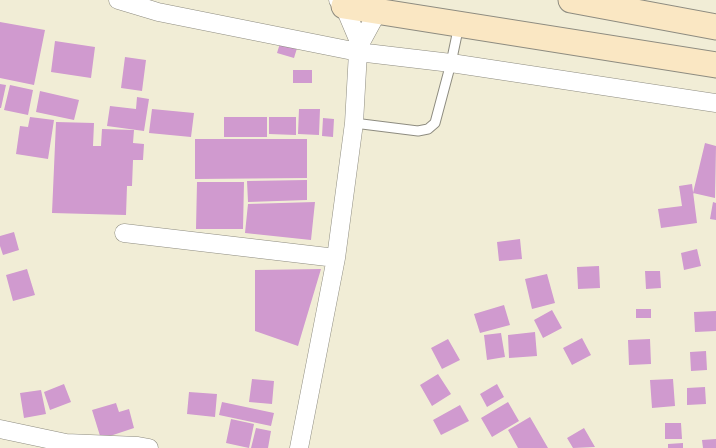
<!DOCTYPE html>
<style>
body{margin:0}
canvas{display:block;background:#f1edd6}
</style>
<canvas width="716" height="448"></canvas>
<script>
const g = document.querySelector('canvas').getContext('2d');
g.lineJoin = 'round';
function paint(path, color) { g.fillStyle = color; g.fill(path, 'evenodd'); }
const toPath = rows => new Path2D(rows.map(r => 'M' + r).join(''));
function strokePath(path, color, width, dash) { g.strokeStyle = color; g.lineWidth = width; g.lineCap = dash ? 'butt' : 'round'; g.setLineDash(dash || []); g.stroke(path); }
paint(toPath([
 [0,22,45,30,34,85,0,78],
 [281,40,298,45,294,58,277,53],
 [55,41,95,47,91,78,51,72],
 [125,57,146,60,142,91,121,88],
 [293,70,312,70,312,83,293,83],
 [0,84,6,85,1,108,0,108],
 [10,85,33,90,28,115,4,110],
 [40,91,79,100,74,120,36,112],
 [137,97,149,99,144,131,107,126,110,106,136,109],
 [152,109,194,113,191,137,149,133],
 [299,109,320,109,319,135,298,134],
 [30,117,54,120,48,159,16,154,20,126,28,127],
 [224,117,267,117,267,137,224,137],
 [269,117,296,117,296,135,269,134],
 [323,118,334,119,333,137,322,136],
 [56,122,94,123,93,146,101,146,102,129,134,130,133,143,144,144,143,160,133,160,132,186,127,186,126,215,52,213],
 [195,139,307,139,307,178,195,179],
 [705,143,716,146,715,198,693,193],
 [307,180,307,200,248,202,247,181],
 [197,182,244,182,243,229,196,229],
 [692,184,697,223,661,228,658,209,682,206,679,186],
 [315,202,311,240,245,233,248,204],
 [713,202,716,203,716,220,710,219],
 [14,232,19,250,3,255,0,246,0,236],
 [520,239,522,259,499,261,497,242],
 [697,249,701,266,684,270,681,253],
 [599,266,600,288,578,289,577,267],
 [27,269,35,295,13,301,6,275],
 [321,269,298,346,255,331,255,270],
 [645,271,660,271,661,288,646,289],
 [547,274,555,303,532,309,525,279],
 [504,305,510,325,480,333,474,314],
 [636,309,651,309,651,318,636,318],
 [552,310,562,328,543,338,534,320],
 [716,311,716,331,695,332,694,312],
 [535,332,537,356,509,358,508,335],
 [501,333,505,357,487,360,484,335],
 [582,338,591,355,572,365,563,348],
 [448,339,460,360,442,369,431,348],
 [650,339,651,364,629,365,628,340],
 [706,351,707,370,691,371,690,352],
 [438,374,451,394,432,406,420,385],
 [252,379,274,381,272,404,249,402],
 [673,379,675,406,652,408,650,380],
 [64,384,71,402,50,410,44,392],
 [497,384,504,397,487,407,480,394],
 [705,387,706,404,687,405,687,388],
 [41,390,46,414,24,418,20,393],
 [189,392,217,394,215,417,187,414],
 [222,402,274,413,271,426,219,415],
 [508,402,519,421,492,437,481,418],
 [116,403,119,412,129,409,134,428,101,439,92,410],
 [460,405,469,421,441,435,433,420],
 [530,417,548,448,518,448,508,430],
 [231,419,254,424,249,448,226,443],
 [665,423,681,423,682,439,665,439],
 [256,428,271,431,268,448,251,448],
 [584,428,595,447,573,448,567,438],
 [716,439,716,448,703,448,702,440],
 [683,443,683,448,668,448,668,444]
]), '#d09acf');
const service = toPath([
 [354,123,418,131,428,129,435,123,451,63,459,25]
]);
const minor = toPath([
 [118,0,158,12,358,52,451,63,716,103],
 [338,0,344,6,360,44],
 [124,233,336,258],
 [0,429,66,443,138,446,149,448],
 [299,448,336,258,354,123,358,52,360,44,378,11]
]);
const secondary = toPath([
 [571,0,716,27],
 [344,6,716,65]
]);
strokePath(service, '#8e8c80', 11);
strokePath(minor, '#8e8c80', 19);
strokePath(secondary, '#8e8c80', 27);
strokePath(service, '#fff', 9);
strokePath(minor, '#fff', 18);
strokePath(secondary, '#fae7c3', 25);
</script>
